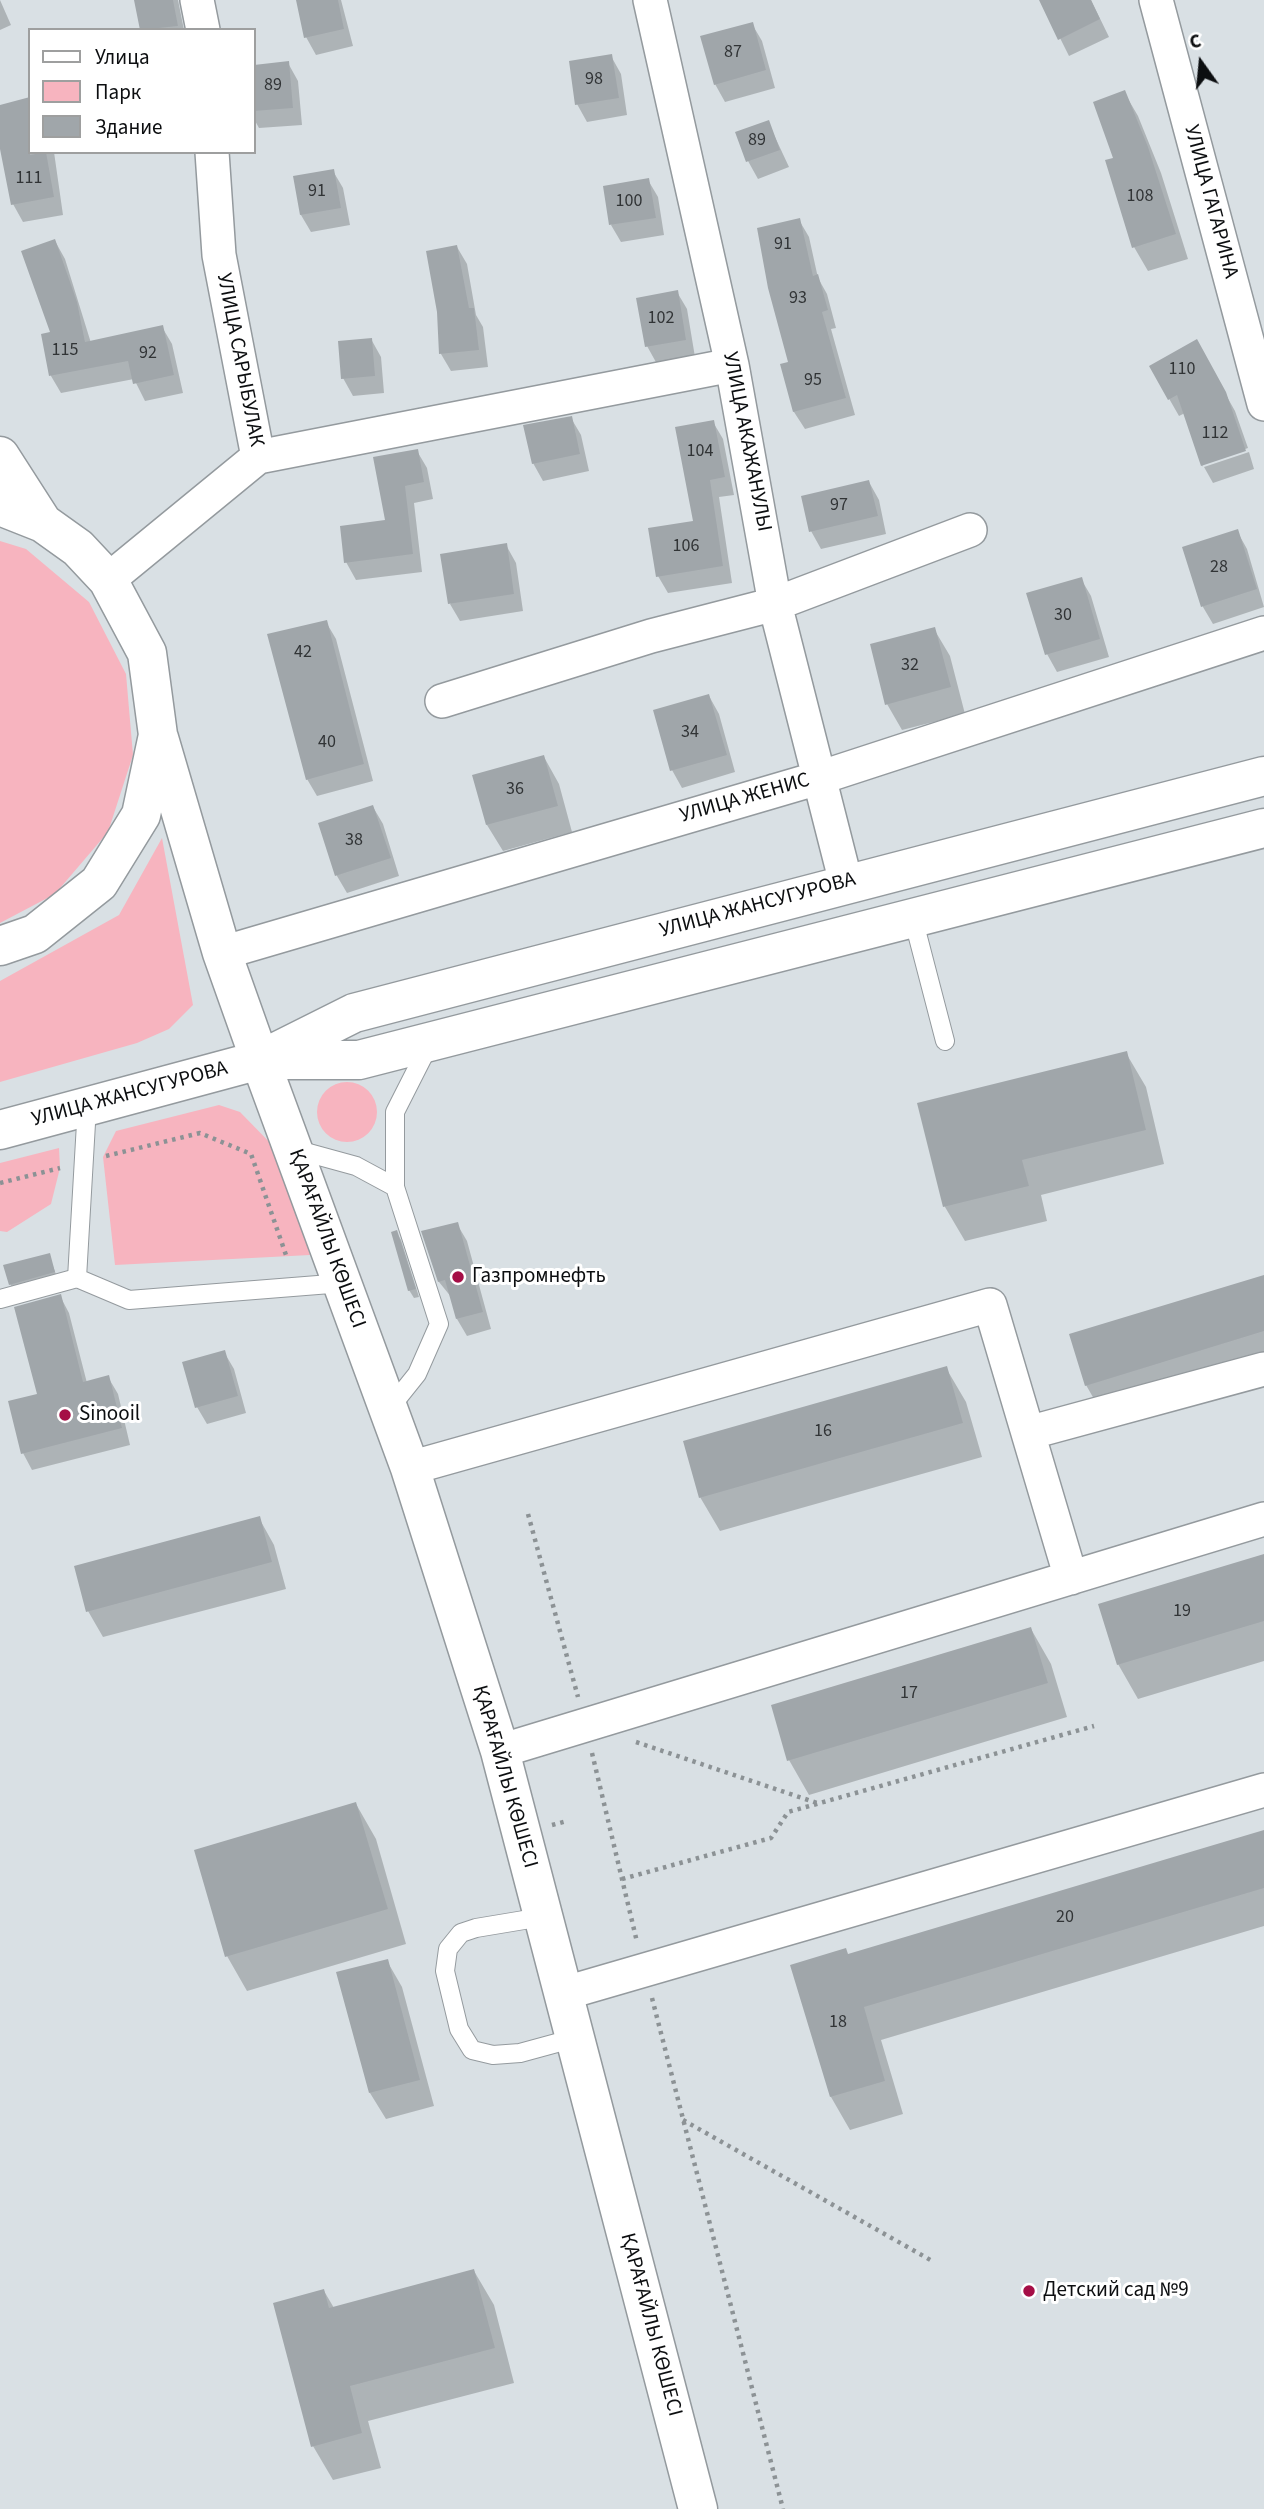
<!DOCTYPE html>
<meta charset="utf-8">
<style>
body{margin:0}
#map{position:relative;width:1264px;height:2509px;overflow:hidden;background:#d9e0e4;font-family:"Source Sans 3",sans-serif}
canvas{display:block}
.legend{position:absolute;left:28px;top:28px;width:228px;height:126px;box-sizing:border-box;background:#fff;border:2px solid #9e9f9f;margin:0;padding:9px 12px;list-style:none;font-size:21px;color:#0c0e10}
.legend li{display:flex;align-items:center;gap:14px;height:35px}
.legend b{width:35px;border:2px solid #9e9f9f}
.north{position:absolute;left:1166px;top:28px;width:70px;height:70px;-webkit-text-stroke:5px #fff;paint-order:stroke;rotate:345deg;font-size:19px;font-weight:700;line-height:28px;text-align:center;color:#0c0e10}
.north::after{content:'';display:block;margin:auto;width:24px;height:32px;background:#0c0e10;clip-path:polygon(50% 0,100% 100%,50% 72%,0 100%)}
</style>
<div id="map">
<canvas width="1264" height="2509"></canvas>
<ul class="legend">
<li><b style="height:9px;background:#fff"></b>Улица</li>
<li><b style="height:19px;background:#f7b4bf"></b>Парк</li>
<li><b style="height:19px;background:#a0a6aa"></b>Здание</li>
</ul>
<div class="north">С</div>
</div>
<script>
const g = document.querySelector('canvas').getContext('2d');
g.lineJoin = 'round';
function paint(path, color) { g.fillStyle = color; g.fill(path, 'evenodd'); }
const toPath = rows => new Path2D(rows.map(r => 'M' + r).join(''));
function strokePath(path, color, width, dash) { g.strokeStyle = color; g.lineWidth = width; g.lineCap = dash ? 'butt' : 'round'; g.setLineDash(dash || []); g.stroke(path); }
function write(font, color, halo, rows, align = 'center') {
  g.font = font + ' "Source Sans 3",sans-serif'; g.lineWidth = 6; g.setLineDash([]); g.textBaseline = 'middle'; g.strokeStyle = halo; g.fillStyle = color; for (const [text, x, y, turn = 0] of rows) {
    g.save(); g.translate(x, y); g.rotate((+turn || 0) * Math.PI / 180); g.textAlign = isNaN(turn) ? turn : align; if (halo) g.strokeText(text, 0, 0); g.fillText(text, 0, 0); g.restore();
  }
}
paint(toPath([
 [0,541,26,549,89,602,126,674,133,755,108,832,55,894,0,923],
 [162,838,193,1005,169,1029,137,1043,0,1082,0,981,119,915],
 '317 1112a30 30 0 1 1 60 0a30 30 0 1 1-60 0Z',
 [219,1105,240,1112,281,1154,310,1255,115,1265,103,1157,116,1131],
 [59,1148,60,1168,51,1204,7,1232,0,1231,0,1163]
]), '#f7b4bf');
paint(toPath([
 [0,0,11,25,0,30],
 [136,0,178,0,184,30,142,30],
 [298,0,341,0,353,46,316,55,306,37],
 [1041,0,1091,0,1109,37,1069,56],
 [752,24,762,41,775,88,725,102,715,84],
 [611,56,621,74,627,115,587,122,577,104],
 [288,63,298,81,302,125,259,128,254,119,254,66],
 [1124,92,1138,116,1161,173,1188,259,1148,271,1134,247,1116,159],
 [0,107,30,152,54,152,63,215,23,222,13,204,0,142],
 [768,122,789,167,758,179,748,161],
 [333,171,343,188,350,225,311,232,301,215,295,178],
 [648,180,658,197,664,235,621,242,611,225],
 [799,220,809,237,818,278,827,294,836,328,831,329,855,415,805,429,794,412,790,363],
 [55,241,65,259,91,343,162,327,172,344,183,393,145,401,134,379,61,393,51,376,43,335,53,333],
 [457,247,467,264,476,315,483,327,488,367,451,371,441,354,438,312],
 [677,292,687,309,695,357,657,364,647,346],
 [371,339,381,357,384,393,353,396,343,378],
 [1196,342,1235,411,1248,448,1203,464,1203,467,1185,413,1179,416,1151,367],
 [571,418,581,435,589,471,543,481,533,463],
 [713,422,723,439,734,495,719,497,732,583,668,593,658,576,695,523],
 [417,451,427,468,433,499,414,503,422,572,356,580,346,562,387,522],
 [1249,452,1254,469,1213,483,1204,467],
 [869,482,879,500,886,534,821,549,811,531],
 [1237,531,1247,549,1264,607,1213,624,1203,607,1184,548],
 [506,545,516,563,523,611,460,621,450,604],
 [1081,579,1091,596,1109,657,1057,672,1047,654],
 [326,622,336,639,373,781,317,796,307,779],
 [934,629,950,656,965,714,902,730,887,704],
 [709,696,719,714,735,772,682,788,672,770],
 [544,757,559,784,572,832,503,851,487,825,474,777],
 [373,807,383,824,399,876,347,893,337,876,320,824],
 [1126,1053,1146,1087,1164,1164,1041,1195,1047,1221,965,1241,945,1207,919,1104],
 [457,1224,467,1241,491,1329,467,1336,457,1319,452,1298,439,1282,423,1233],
 [396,1232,401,1240,419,1297,414,1298,409,1290],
 [49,1255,58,1280,15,1292,10,1284],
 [1264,1276,1264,1372,1106,1420,1086,1385],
 [60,1296,69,1313,87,1383,108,1377,118,1394,130,1445,32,1470,23,1453],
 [224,1352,234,1369,246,1413,207,1424,197,1407],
 [946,1368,966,1402,982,1457,720,1531,700,1497],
 [259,1518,274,1545,286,1589,103,1637,88,1611],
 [1264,1556,1264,1661,1138,1699,1118,1664],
 [1031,1629,1051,1664,1067,1717,809,1795,789,1760],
 [356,1804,376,1839,406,1944,247,1991,227,1956],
 [1264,1832,1264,1926,881,2040,903,2114,850,2130,831,2097,793,1966,848,1955],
 [387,1961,402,1987,434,2106,386,2119,370,2093],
 [474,2271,494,2305,514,2383,368,2421,381,2468,333,2480,313,2446,324,2291,334,2308]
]), '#0003');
paint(toPath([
 [134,0,173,0,178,26,140,30],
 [296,0,338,0,344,29,304,38],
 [1039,0,1091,0,1100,19,1058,40],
 [753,22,766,70,714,85,700,36],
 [612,54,619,98,575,105,569,61],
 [289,61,293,108,254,111,254,65],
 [1125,90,1148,147,1176,234,1132,248,1105,160,1113,158,1093,102],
 [30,97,30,155,46,152,54,197,11,205,0,149,0,105],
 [769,120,780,150,746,162,735,132],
 [334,169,341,208,300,215,293,176],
 [649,178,656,218,609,225,603,186],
 [800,218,813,276,818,274,828,310,822,312,846,398,793,412,780,364,788,362,768,288,757,228],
 [55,239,77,302,85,342,163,325,174,375,133,384,128,361,49,376,41,334,50,332,21,251],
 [457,245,469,308,474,308,479,350,439,354,437,312,426,251],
 [678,290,686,340,645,347,636,298],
 [372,338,375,376,341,379,338,341],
 [1197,339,1226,392,1246,451,1201,466,1177,395,1168,400,1149,366],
 [572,416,580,454,532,464,523,425],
 [714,420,725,477,710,480,723,566,656,577,648,528,693,521,675,427],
 [418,449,424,482,405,486,413,554,344,563,340,526,385,520,373,457],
 [869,480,878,516,809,532,801,496],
 [1238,529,1257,589,1201,607,1182,547],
 [507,543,514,594,448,604,440,554],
 [1082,577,1100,639,1045,655,1026,593],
 [327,620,364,764,306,780,267,634],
 [935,627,951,687,885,705,870,644],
 [709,694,727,755,670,771,653,710],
 [544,755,558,806,486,825,472,775],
 [373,805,391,858,335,876,318,823],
 [1127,1051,1146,1130,1022,1160,1029,1186,943,1207,917,1103],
 [458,1222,483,1312,456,1319,445,1280,438,1282,421,1231],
 [397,1230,416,1289,408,1291,391,1232],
 [50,1253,55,1272,9,1285,3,1265],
 [1264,1275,1264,1331,1085,1386,1069,1334],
 [61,1294,83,1382,109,1375,122,1428,21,1454,8,1401,37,1394,14,1307],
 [225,1350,238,1396,195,1408,182,1362],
 [947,1366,963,1423,699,1498,683,1441],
 [260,1516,272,1562,86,1612,74,1566],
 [1264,1554,1264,1621,1117,1665,1098,1604],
 [1031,1627,1048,1683,787,1761,771,1705],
 [356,1802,388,1909,225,1957,194,1850],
 [1264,1830,1264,1888,864,2007,885,2081,830,2097,790,1965,846,1948,848,1954],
 [388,1959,420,2080,369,2093,336,1972],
 [474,2269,495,2348,350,2386,362,2433,311,2447,273,2303,324,2289,329,2308]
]), '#a0a6aa');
const service = toPath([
 [913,918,945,1041],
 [294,1149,356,1166,395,1187],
 [77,1278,129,1300,343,1283],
 [0,1299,77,1278,87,1106],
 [389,1409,417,1374,439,1324,395,1187,395,1112,430,1043],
 [542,1917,476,1928,461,1933,448,1949,445,1971,459,2029,472,2050,493,2055,520,2053,575,2038]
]);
const minor = toPath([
 [197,0,203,30],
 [650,0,732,365,775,604,846,883],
 [1156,0,1264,404],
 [258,457,732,365],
 [108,580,258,457,219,255,212,152],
 [442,701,651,636,775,604,970,530],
 [222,953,822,777,1264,633],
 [1028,1433,1264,1369],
 [410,1468,990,1305,1071,1578],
 [500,1751,1264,1519],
 [562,1994,1264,1790]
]);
const tertiary = toPath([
 [260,1060,410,1468,500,1751,698,2509]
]);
const secondary = toPath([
 [0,456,43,523],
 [0,506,43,523,78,548,108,580,147,653,158,735,141,815,99,883,35,934,0,946],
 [159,738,222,953,260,1060],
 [270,1060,359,1060,1264,828],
 [0,1130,260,1060,354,1013,1264,776]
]);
strokePath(service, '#949a9e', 20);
strokePath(minor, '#949a9e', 36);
strokePath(tertiary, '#949a9e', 41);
strokePath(secondary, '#949a9e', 41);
strokePath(toPath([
 [106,1156,200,1133,251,1154,286,1255],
 [0,1183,60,1168],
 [528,1514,578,1697],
 [636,1742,817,1803],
 [592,1753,637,1942],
 [552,1825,567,1821],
 [622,1879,771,1838,788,1812,1094,1726],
 [652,1998,783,2509],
 [683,2120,934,2262]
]), '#8c9295', 4.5, [3.5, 5]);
strokePath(service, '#fff', 18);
strokePath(minor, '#fff', 33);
strokePath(tertiary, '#fff', 38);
strokePath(secondary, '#fff', 38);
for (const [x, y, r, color] of [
 [458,1277,7,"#a50e46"],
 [65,1415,7,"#a50e46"],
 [1029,2291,7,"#a50e46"]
]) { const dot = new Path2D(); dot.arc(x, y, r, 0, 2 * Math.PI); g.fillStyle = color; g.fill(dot); strokePath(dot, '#fff', 2.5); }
write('18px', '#313436', null, [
 ["87",733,53],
 ["98",594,80],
 ["89",273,86],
 ["89",757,141],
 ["111",29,179],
 ["91",317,192],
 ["108",1140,197],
 ["100",629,202],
 ["91",783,245],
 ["93",798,299],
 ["102",661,319],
 ["115",65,351],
 ["92",148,354],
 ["110",1182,370],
 ["95",813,381],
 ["112",1215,434],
 ["104",700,452],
 ["97",839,506],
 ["106",686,547],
 ["28",1219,568],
 ["30",1063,616],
 ["42",303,653],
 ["32",910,666],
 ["34",690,733],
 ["40",327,743],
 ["36",515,790],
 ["38",354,841],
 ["16",823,1432],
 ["19",1182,1612],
 ["17",909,1694],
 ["20",1065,1918],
 ["18",838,2023]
]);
write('21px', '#0c0e10', '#fff', [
 ["УЛИЦА ГАГАРИНА",1210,202,75],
 ["УЛИЦА САРЫБУЛАК",239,360,79],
 ["УЛИЦА АКАЖАНУЛЫ",746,442,79],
 ["УЛИЦА ЖЕНИС",745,799,-16],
 ["УЛИЦА ЖАНСУГУРОВА",758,906,-15],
 ["УЛИЦА ЖАНСУГУРОВА",130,1095,-15],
 ["ҚАРАҒАЙЛЫ КӨШЕСІ",326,1239,70],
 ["ҚАРАҒАЙЛЫ КӨШЕСІ",504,1777,74],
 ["ҚАРАҒАЙЛЫ КӨШЕСІ",650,2325,75]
]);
write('21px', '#0c0e10', '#fff', [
 ["Газпромнефть",472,1277],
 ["Sinooil",79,1415],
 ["Детский сад №9",1043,2291]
], 'left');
</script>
